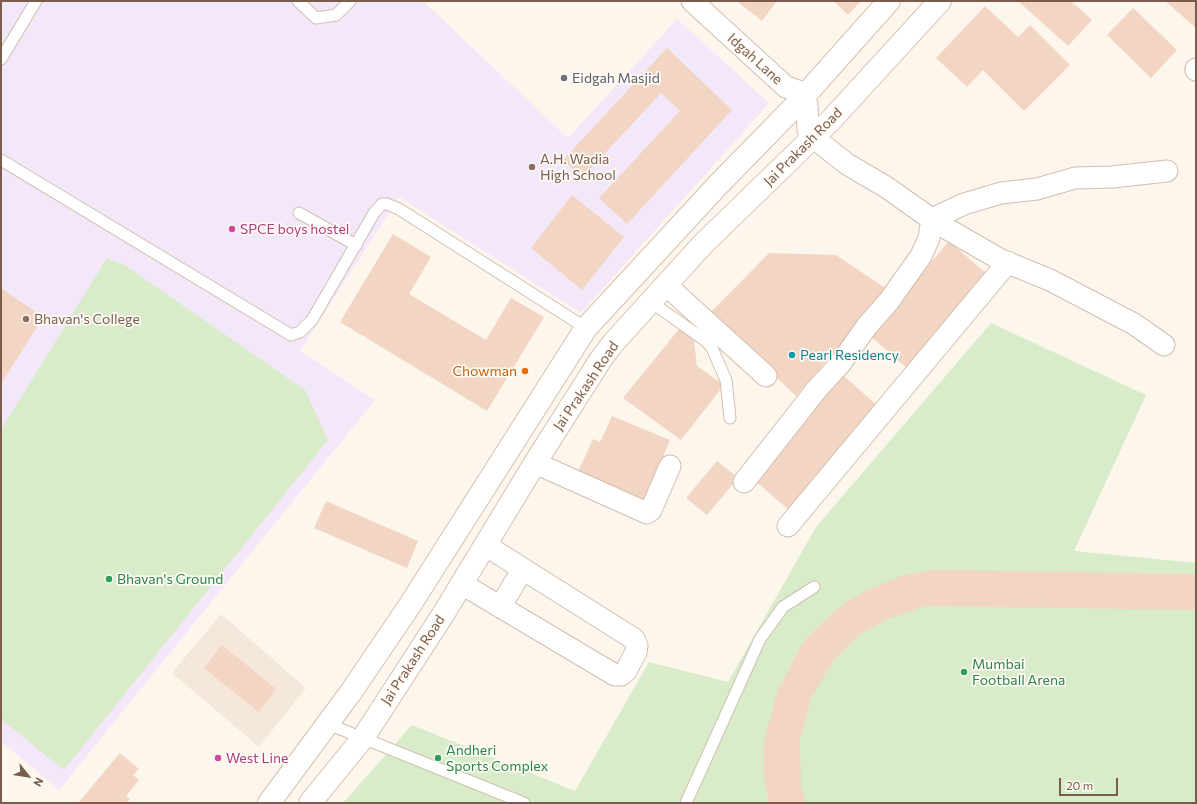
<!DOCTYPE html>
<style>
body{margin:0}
#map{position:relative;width:1197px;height:804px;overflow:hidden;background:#fdf6ec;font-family:Commissioner,sans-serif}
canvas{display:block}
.frame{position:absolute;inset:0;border:2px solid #7a5c4d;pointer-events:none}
.north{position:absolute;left:8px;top:756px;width:40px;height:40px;-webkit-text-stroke:3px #fffaf3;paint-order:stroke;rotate:120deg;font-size:11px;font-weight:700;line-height:16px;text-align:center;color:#7a5c4d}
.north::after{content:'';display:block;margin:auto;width:14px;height:18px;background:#7a5c4d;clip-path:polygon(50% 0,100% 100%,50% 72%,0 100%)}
.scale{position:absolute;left:1059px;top:778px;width:59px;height:18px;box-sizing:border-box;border:2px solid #7a5c4d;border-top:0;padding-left:5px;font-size:12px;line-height:14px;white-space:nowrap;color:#7a5c4d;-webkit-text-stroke:3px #fffaf3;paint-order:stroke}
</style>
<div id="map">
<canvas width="1197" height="804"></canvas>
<div class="frame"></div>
<div class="north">N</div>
<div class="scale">20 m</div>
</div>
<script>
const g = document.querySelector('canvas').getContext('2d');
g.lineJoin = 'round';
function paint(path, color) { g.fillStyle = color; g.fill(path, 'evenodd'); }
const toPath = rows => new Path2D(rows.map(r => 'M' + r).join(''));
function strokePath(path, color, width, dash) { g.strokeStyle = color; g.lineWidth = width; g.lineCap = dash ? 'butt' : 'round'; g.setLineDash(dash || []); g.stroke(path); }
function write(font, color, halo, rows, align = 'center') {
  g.font = font + ' Commissioner,sans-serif'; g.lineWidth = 3.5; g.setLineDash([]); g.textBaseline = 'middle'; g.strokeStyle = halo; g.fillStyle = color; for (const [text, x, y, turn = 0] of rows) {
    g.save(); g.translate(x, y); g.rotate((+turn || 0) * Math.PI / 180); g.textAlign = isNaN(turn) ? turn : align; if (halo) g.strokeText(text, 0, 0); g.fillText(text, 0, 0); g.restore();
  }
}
paint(toPath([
 [221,614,306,688,259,747,172,673]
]), '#f5e8da');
paint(toPath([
 [1,1,423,1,568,138,677,19,769,103,581,313,399,197,300,351,375,400,59,790,1,741]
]), '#f3e8fa');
paint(toPath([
 [107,258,123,264,305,390,328,440,64,770,1,719,1,430],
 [991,323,1146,395,1074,551,1196,563,1196,803,343,803,412,725,575,791,649,662,728,682,816,527]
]), '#d8ecc9');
paint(toPath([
 [741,1,777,1,762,21,739,3],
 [834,1,861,1,848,15],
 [1018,1,1071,1,1092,20,1068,46],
 [1165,1,1196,1,1196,28],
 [985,6,1018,37,1030,25,1070,65,1024,111,983,70,967,87,936,58],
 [1133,8,1177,50,1151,78,1107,35],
 [667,48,732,110,627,224,599,198,680,111,661,93,582,178,563,160],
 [572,195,624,237,582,290,531,248],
 [393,234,431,257,409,294,486,340,511,298,544,317,487,411,340,322],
 [949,241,989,276,909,370,869,335],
 [769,253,836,255,888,290,796,396,709,314],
 [1,288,43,317,1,384],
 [679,329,694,340,697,366,724,385,681,440,623,398],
 [843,375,881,409,791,512,752,478],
 [612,416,670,440,643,505,576,476,593,439,600,442],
 [717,461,738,478,707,515,686,498],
 [326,501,418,541,407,568,314,528],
 [932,570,1196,574,1196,610,926,606,888,619,860,634,833,661,811,698,800,740,801,786,806,803,769,803,764,777,764,741,778,690,803,642,840,606,865,591,901,576],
 [222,645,276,689,259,712,204,668],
 [120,753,139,769,133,775,139,780,126,796,130,799,126,803,78,803]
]), '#f3d5c3');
const lane = toPath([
 [298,1,316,18,336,15,350,1],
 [1,59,36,1],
 [1,160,291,335,300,332,312,320,374,213,382,204,387,204,399,209,586,328],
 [299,213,356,245],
 [651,302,706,341,712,348,726,380,730,418],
 [328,724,524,803],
 [686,803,760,639,783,607,814,587]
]);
const street = toPath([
 [692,1,786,87,798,91,804,96,807,105,808,130,810,135,847,164,886,187,937,223,1001,260,1050,280,1134,324,1164,345],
 [1196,70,1196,69],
 [666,285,766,376],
 [535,463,647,513,651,510,670,466],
 [744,482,817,389,840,364,867,326,889,301,906,277,921,256,929,238,932,219,964,204,1001,193,1037,189,1075,178,1112,177,1167,171],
 [788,526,1008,262],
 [462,584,615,675,621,675,626,671,636,652,637,646,634,639,485,545],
 [500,607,523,569]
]);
const secondary = toPath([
 [269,803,351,692,410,605,586,328,717,186,799,102,889,1],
 [310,803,363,738,444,613,535,463,601,359,614,342,703,244,832,119,940,1]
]);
strokePath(lane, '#d1beb0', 13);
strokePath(street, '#d1beb0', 23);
strokePath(secondary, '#d6c0b0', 24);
strokePath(lane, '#fff', 11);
strokePath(street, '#fff', 21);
strokePath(secondary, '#fff', 22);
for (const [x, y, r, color] of [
 [564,78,4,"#6b7280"],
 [532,167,4,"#8d6e63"],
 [232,229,4,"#d1479c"],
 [26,319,4,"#8d6e63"],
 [792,355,4,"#0f9aa8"],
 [525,371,4,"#e8710a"],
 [109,579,4,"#2e9e5b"],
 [964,672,4,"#2e9e5b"],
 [218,758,4,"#d1479c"],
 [438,758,4,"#2e9e5b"]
]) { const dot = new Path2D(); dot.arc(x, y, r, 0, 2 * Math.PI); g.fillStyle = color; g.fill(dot); strokePath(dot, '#fffaf3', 1.5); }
write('14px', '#7a5c4d', '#fffaf3', [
 ["Idgah Lane",755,59,42],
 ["Jai Prakash Road",803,147,-45],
 ["Jai Prakash Road",586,386,-56],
 ["Jai Prakash Road",413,660,-57]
]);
write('14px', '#5b616d', '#fffaf3', [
 ["Eidgah Masjid",572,78]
], 'left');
write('14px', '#785e54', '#fffaf3', [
 ["A.H. Wadia",540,159],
 ["High School",540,175],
 ["Bhavan's College",34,319]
], 'left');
write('14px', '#b23c85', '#fffaf3', [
 ["SPCE boys hostel",240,229],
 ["West Line",226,758]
], 'left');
write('14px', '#0d838f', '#fffaf3', [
 ["Pearl Residency",800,355]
], 'left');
write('14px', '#c56008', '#fffaf3', [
 ["Chowman",517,371]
], 'right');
write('14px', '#27864d', '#fffaf3', [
 ["Bhavan's Ground",117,579],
 ["Mumbai",972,664],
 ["Football Arena",972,680],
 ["Andheri",446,750],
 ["Sports Complex",446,766]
], 'left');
</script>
